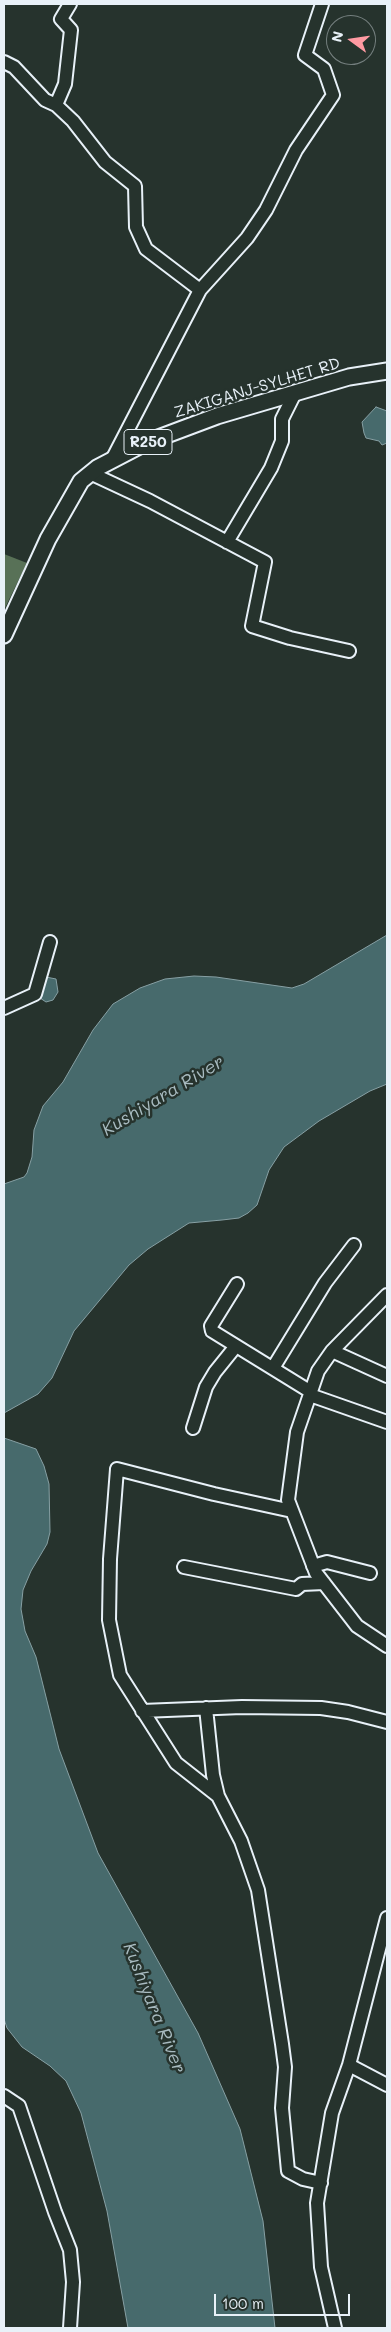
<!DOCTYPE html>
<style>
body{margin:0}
#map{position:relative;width:391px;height:2332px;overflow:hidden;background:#26332d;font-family:Mali,sans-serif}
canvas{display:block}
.frame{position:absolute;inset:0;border:5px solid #e8f1f8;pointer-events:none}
.north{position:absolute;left:326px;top:15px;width:50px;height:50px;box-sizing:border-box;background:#26332d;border:1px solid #747f7e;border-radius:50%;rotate:284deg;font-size:14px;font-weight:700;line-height:20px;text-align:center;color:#e8f1f8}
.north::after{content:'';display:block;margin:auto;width:18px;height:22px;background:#ff9aa2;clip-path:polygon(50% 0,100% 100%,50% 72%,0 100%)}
.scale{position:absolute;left:214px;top:2294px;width:136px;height:22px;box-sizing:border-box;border:2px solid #e8f1f8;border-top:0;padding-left:6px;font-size:15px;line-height:18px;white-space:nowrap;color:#e8f1f8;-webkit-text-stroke:4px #26332d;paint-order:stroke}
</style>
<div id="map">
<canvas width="391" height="2332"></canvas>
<div class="frame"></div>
<div class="north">N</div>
<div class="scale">100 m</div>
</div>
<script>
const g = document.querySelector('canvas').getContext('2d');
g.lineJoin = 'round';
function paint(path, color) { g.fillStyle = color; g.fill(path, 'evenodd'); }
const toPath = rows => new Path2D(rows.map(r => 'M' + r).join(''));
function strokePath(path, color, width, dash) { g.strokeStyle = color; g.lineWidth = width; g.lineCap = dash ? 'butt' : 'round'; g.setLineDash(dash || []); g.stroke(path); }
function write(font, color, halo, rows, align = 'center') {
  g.font = font + ' Mali,sans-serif'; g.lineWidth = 5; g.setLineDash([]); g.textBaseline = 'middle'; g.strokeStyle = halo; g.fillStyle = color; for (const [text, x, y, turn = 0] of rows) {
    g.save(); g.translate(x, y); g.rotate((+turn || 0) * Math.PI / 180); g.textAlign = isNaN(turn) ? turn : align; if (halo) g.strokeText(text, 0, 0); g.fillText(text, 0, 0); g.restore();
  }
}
paint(toPath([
 [4,554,27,563,4,610]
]), '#587157');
const water = toPath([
 [376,407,387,411,387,443,382,445,379,441,366,438,364,433,362,422,376,407],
 [387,935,387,1084,370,1091,319,1121,284,1147,269,1170,257,1205,248,1213,239,1218,222,1220,189,1223,148,1249,129,1265,74,1331,52,1378,38,1394,4,1413,4,1184,24,1177,27,1173,32,1157,34,1130,43,1106,63,1082,93,1030,113,1004,140,988,165,979,194,976,216,977,292,988,304,984,387,935],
 [46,977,56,979,58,992,53,1000,46,1002,40,998,46,977],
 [4,1438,36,1449,44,1466,49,1484,50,1532,47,1544,31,1571,23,1590,21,1609,25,1631,36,1657,59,1749,98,1853,198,2033,240,2129,263,2221,275,2328,128,2328,107,2211,81,2113,66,2081,50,2066,22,2047,7,2028,4,2019,4,1438]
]);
paint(water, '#476a6c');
strokePath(water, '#87a0a4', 1);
const minor = toPath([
 [70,4,61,19,71,30,65,84,56,105,73,121,105,162,135,186,136,227,146,249,200,290,113,458],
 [4,62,14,67,45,100,56,105],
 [200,290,247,238,266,210,296,150,333,95,324,69,305,55,322,4],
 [90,473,150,501,265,562,252,626,290,638,349,651],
 [227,542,271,468,282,441,282,419,295,393],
 [4,1008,35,994,50,942],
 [237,1284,211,1326,212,1331,311,1392],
 [387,1295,332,1351,318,1371,297,1432,288,1500,316,1573,357,1626,387,1646],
 [332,1351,387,1376],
 [273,1368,325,1283,354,1245],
 [310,1395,387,1422],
 [193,1428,206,1387,215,1372,236,1346],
 [292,1511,214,1494,117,1469,110,1559,109,1620,120,1675,176,1763,218,1796,241,1841,258,1890,282,2044,285,2067,282,2108,288,2171,303,2179,321,2183],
 [313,1566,327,1562,370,1573],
 [184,1567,296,1589,302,1584,324,1583],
 [206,1708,213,1775,218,1796],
 [142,1711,242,1707,321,1708,348,1712,387,1722],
 [349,2065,387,2085],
 [4,2096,19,2106,55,2212,70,2250,73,2282,70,2328],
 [335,2328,321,2267,317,2203,332,2113,349,2065,387,1918]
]);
const major = toPath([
 [4,635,48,539,81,481,97,468,145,443,217,416,349,377,387,371]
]);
strokePath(minor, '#e8f1f8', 16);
strokePath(major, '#e8f1f8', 19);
strokePath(minor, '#26332d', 12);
strokePath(major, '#26332d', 15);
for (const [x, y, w] of [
 [148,442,48]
]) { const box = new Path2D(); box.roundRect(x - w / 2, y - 12.5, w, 25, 4); g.fillStyle = '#26332d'; g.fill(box); strokePath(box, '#e8f1f8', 1); }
write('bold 15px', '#e8f1f8', null, [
 ["R250",148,442]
]);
write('16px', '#e8f1f8', '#26332d', [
 ["ZAKIGANJ-SYLHET RD",257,388,-17]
]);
write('italic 18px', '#a8bbc0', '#26332d', [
 ["Kushiyara River",163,1096,-31],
 ["Kushiyara River",154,2008,68]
]);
</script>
